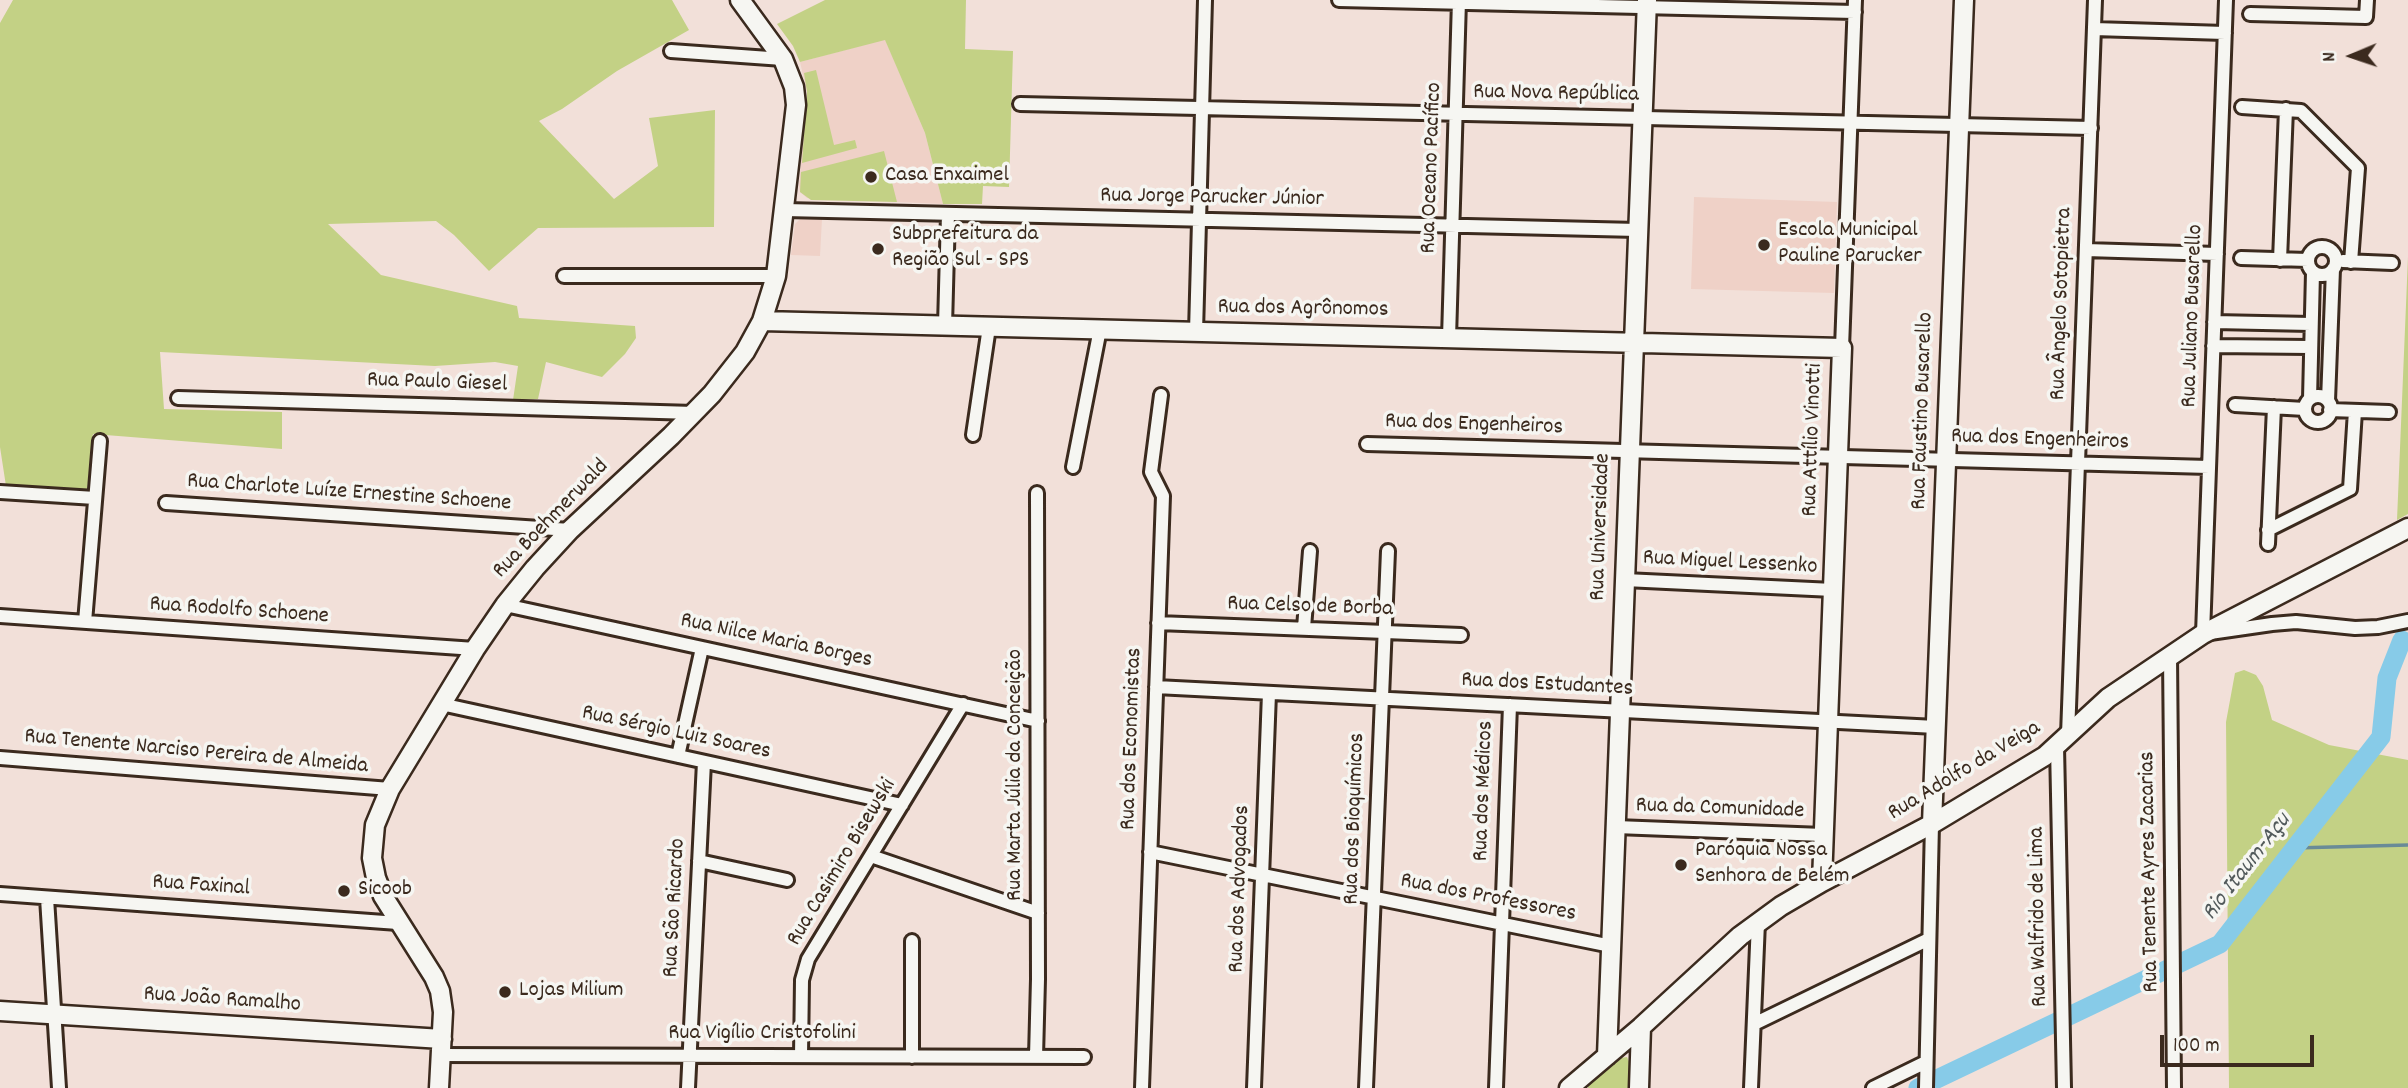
<!DOCTYPE html>
<meta charset="utf-8">
<style>
body{margin:0}
#map{position:relative;width:2408px;height:1088px;overflow:hidden;background:#f2e0d9;font-family:Dekko,sans-serif}
canvas{display:block}
.north{position:absolute;left:2317px;top:21px;width:70px;height:70px;-webkit-text-stroke:5px #f6f6f2;paint-order:stroke;rotate:268deg;font-size:19px;font-weight:700;line-height:28px;text-align:center;color:#3b2a1e}
.north::after{content:'';display:block;margin:auto;width:24px;height:32px;background:#3b2a1e;clip-path:polygon(50% 0,100% 100%,50% 72%,0 100%)}
.scale{position:absolute;left:2160px;top:1035px;width:154px;height:32px;box-sizing:border-box;border:4px solid #3b2a1e;border-top:0;padding-left:9px;font-size:21px;line-height:24px;white-space:nowrap;color:#3b2a1e;-webkit-text-stroke:5px #f6f6f2;paint-order:stroke}
</style>
<div id="map">
<canvas width="2408" height="1088"></canvas>
<div class="north">N</div>
<div class="scale">100 m</div>
</div>
<script>
const g = document.querySelector('canvas').getContext('2d');
g.lineJoin = 'round';
function paint(path, color) { g.fillStyle = color; g.fill(path, 'evenodd'); }
const toPath = rows => new Path2D(rows.map(r => 'M' + r).join(''));
function strokePath(path, color, width, dash) { g.strokeStyle = color; g.lineWidth = width; g.lineCap = dash ? 'butt' : 'round'; g.setLineDash(dash || []); g.stroke(path); }
function write(font, color, halo, rows, align = 'center') {
  g.font = font + ' Dekko,sans-serif'; g.lineWidth = 7; g.setLineDash([]); g.textBaseline = 'middle'; g.strokeStyle = halo; g.fillStyle = color; for (const [text, x, y, turn = 0] of rows) {
    g.save(); g.translate(x, y); g.rotate((+turn || 0) * Math.PI / 180); g.textAlign = isNaN(turn) ? turn : align; if (halo) g.strokeText(text, 0, 0); g.fillText(text, 0, 0); g.restore();
  }
}
paint(toPath([
 [885,39,925,133,943,204,807,198,800,192,799,186,807,92,800,62],
 [1694,197,1837,202,1834,293,1691,289],
 [801,218,822,219,820,256,791,255,795,224]
]), '#efd1c7');
paint(toPath([
 [13,0,672,0,689,30,617,71,562,109,539,121,614,199,658,166,649,118,715,110,714,227,538,228,489,271,454,235,436,221,328,224,381,275,517,306,519,318,635,326,636,338,625,354,602,377,546,362,538,399,513,400,518,366,495,362,435,366,160,352,164,409,282,412,282,449,93,434,87,492,6,486,0,447,0,23],
 [825,0,966,0,965,49,1013,51,1009,187,983,186,982,204,943,204,925,133,885,40,800,62,793,46,777,24],
 [816,70,834,145,855,140,857,148,802,163,807,92,804,73],
 [884,151,897,202,811,200,800,192,801,172],
 [2408,257,2408,514,2397,520],
 [2244,670,2256,675,2263,686,2272,720,2329,745,2408,760,2408,1088,2229,1088,2226,722,2235,673],
 [1627,1057,1630,1064,1630,1088,1588,1088,1588,1085,1621,1058]
]), '#c3d185');
strokePath(toPath([
 [2294,848,2408,845]
]), '#698b97', 3.5);
strokePath(toPath([
 [1918,1088,2220,944,2381,737,2387,678,2402,640]
]), '#87cbe8', 19);
const street = toPath([
 [1339,0,1855,12],
 [2226,0,2203,634,2272,624,2296,622,2355,628,2378,627,2408,621],
 [2250,14,2366,17,2367,0],
 [2094,29,2225,33],
 [671,51,783,59],
 [1020,104,2091,128],
 [2242,107,2301,111,2358,168,2351,262],
 [785,210,1638,230],
 '2308 261a14 14 0 1 1 28 0a14 14 0 1 1-28 0Z',
 [2086,250,2217,254],
 [2241,258,2308,260],
 [2280,260,2286,109],
 [2343,261,2392,263],
 [564,276,776,276],
 [2214,322,2311,324],
 [945,326,948,214],
 [1196,332,1205,0],
 [1449,338,1459,0],
 [2213,346,2310,347],
 [1842,348,1855,0],
 '2305 409a13 13 0 1 1 26 0a13 13 0 1 1-26 0Z',
 [178,398,694,413],
 [2310,399,2313,272],
 [2328,401,2333,269],
 [2235,405,2305,409],
 [2330,410,2389,412],
 [973,435,989,327],
 [1367,444,2209,467],
 [1073,467,1100,329],
 [0,492,95,498],
 [166,503,570,530],
 [2268,530,2350,489,2355,411],
 [2268,544,2274,407],
 [1625,580,1833,590],
 [505,605,1038,721],
 [0,616,475,649],
 [85,622,100,441],
 [1158,623,1461,635],
 [1304,628,1310,551],
 [2170,655,2174,1088],
 [1156,687,1936,727],
 [441,704,902,805],
 [2068,735,2095,0],
 [2057,746,2064,1088],
 [678,756,702,648],
 [0,758,390,789],
 [1616,827,1823,835],
 [1150,852,1611,946],
 [871,856,1038,913],
 [699,861,787,880],
 [0,894,398,923],
 [47,898,59,1088],
 [1754,1024,1929,939],
 [441,1055,1084,1057],
 [801,1056,802,980,808,959,963,704],
 [912,1057,912,941],
 [1036,1057,1038,979,1037,493],
 [688,1088,704,762],
 [1142,1088,1163,496,1151,472,1161,395],
 [1254,1088,1269,693],
 [1366,1088,1388,551],
 [1496,1088,1510,705],
 [1751,1088,1758,922],
 [1873,1088,1926,1062],
 [1926,1088,1932,824]
]);
const secondary = toPath([
 [762,321,1842,348,1822,882],
 [1932,824,1964,0],
 [0,1011,442,1039],
 [1607,1056,1647,0],
 [439,1088,443,1012,440,991,434,977,383,896,376,878,372,858,375,825,390,789,475,649,505,605,535,568,570,530,671,436,712,394,745,352,762,321,776,276,796,105,794,87,783,59,740,0],
 [1569,1088,1641,1027,1740,936,1781,906,1822,882,1932,824,2045,756,2108,698,2203,634,2408,528],
 [1639,1088,1641,1027]
]);
strokePath(street, '#3b2a1e', 18);
strokePath(secondary, '#3b2a1e', 23);
strokePath(street, '#f6f6f2', 12);
strokePath(secondary, '#f6f6f2', 18);
for (const [x, y, r, color] of [
 [871,177,7,"#3b2a1e"],
 [1764,245,7,"#3b2a1e"],
 [878,249,7,"#3b2a1e"],
 [1681,865,7,"#3b2a1e"],
 [344,891,7,"#3b2a1e"],
 [505,992,7,"#3b2a1e"]
]) { const dot = new Path2D(); dot.arc(x, y, r, 0, 2 * Math.PI); g.fillStyle = color; g.fill(dot); strokePath(dot, '#f6f6f2', 2.5); }
write('23px', '#3b2a1e', '#f6f6f2', [
 ["Rua Nova República",1556,95,1],
 ["Rua Oceano Pacífico",1433,168,-88],
 ["Rua Jorge Parucker Júnior",1212,199,1],
 ["Rua Ângelo Sotopietra",2063,304,-88],
 ["Rua dos Agrônomos",1303,310,1],
 ["Rua Juliano Busarello",2194,316,-88],
 ["Rua Paulo Giesel",437,384,2],
 ["Rua Faustino Busarello",1924,411,-88],
 ["Rua dos Engenheiros",1474,426,2],
 ["Rua Attílio Vinotti",1814,440,-88],
 ["Rua dos Engenheiros",2040,441,2],
 ["Rua Charlote Luíze Ernestine Schoene",349,494,4],
 ["Rua Boehmerwald",552,520,-46],
 ["Rua Universidade",1602,527,-88],
 ["Rua Miguel Lessenko",1730,564,3],
 ["Rua Celso de Borba",1310,608,2],
 ["Rua Rodolfo Schoene",239,612,4],
 ["Rua Nilce Maria Borges",776,642,12],
 ["Rua dos Estudantes",1547,686,3],
 ["Rua Sérgio Luiz Soares",676,734,12],
 ["Rua dos Economistas",1133,739,-88],
 ["Rua Tenente Narciso Pereira de Almeida",196,753,5],
 ["Rua Adolfo da Veiga",1965,772,-31],
 ["Rua Marta Júlia da Conceição",1017,775,-90],
 ["Rua dos Médicos",1485,791,-88],
 ["Rua da Comunidade",1720,810,2],
 ["Rua dos Bioquímicos",1356,819,-88],
 ["Rua Casimiro Bisewski",843,863,-59],
 ["Rua Tenente Ayres Zacarias",2151,872,-91],
 ["Rua Faxinal",201,887,4],
 ["Rua dos Advogados",1241,889,-88],
 ["Rua dos Professores",1488,899,11],
 ["Rua São Ricardo",676,908,-87],
 ["Rua Walfrido de Lima",2040,917,-91],
 ["Rua João Ramalho",222,1001,4],
 ["Rua Vigílio Cristofolini",762,1035]
]);
write('23px', '#3b2a1e', '#f6f6f2', [
 ["Casa Enxaimel",885,177],
 ["Escola Municipal",1778,232],
 ["Pauline Parucker",1778,258],
 ["Subprefeitura da",892,236],
 ["Região Sul - SPS",892,262],
 ["Paróquia Nossa",1695,852],
 ["Senhora de Belém",1695,878],
 ["Sicoob",358,891],
 ["Lojas Milium",519,992]
], 'left');
write('italic 24px', '#525a5b', '#f6f6f2', [
 ["Rio Itaum-Açu",2248,868,-52]
]);
</script>
